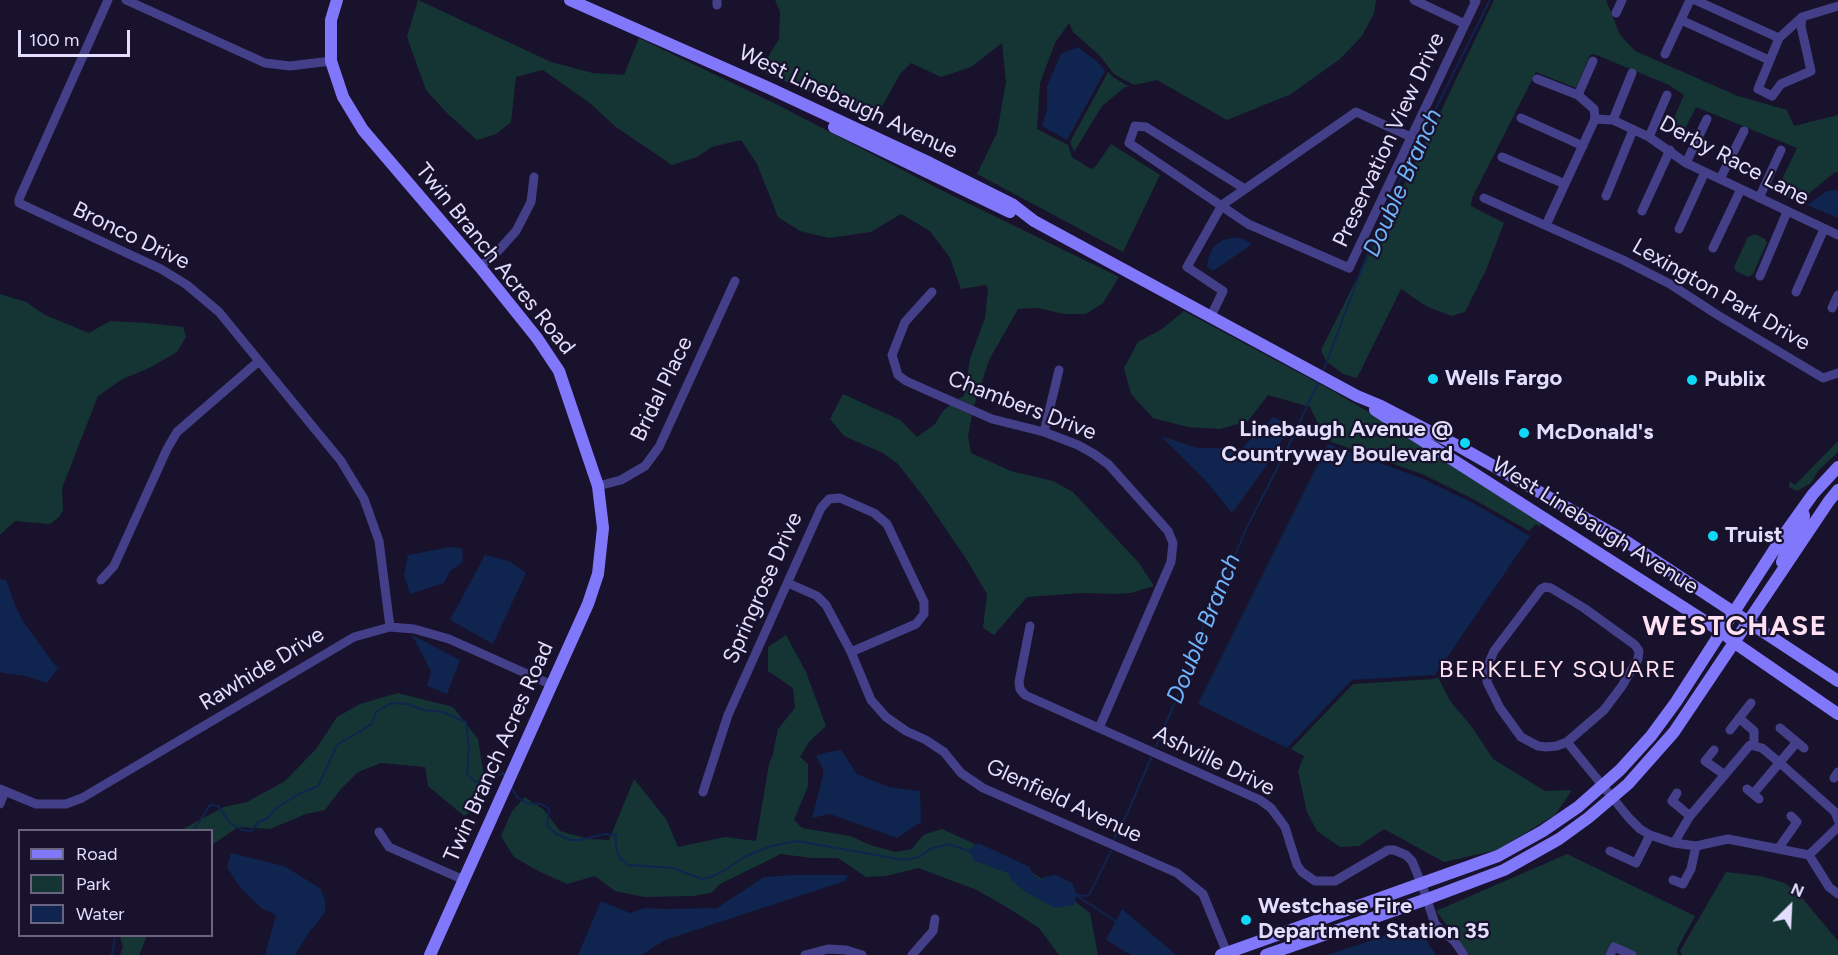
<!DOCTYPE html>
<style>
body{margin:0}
#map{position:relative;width:1838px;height:955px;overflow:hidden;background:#18122c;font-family:Figtree,sans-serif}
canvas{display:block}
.legend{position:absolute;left:18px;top:829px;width:195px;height:108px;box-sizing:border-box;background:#18122c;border:2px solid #696480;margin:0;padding:8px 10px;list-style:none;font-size:18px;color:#e3defe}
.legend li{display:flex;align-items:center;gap:12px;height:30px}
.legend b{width:30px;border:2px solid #696480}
.north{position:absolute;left:1760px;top:877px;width:60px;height:60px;-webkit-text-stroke:4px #18122c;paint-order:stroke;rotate:24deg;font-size:16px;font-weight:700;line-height:24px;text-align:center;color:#e3defe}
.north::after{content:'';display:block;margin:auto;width:21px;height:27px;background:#e3defe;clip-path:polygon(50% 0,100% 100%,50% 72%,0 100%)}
.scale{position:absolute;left:18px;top:30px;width:112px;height:27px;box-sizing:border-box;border:3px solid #e3defe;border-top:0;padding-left:8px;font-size:18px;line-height:21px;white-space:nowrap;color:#e3defe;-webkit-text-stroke:4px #18122c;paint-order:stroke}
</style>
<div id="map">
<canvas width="1838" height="955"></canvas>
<ul class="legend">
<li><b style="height:8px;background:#8077fb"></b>Road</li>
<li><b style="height:16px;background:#153535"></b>Park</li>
<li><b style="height:16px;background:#0f244e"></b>Water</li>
</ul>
<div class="north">N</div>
<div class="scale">100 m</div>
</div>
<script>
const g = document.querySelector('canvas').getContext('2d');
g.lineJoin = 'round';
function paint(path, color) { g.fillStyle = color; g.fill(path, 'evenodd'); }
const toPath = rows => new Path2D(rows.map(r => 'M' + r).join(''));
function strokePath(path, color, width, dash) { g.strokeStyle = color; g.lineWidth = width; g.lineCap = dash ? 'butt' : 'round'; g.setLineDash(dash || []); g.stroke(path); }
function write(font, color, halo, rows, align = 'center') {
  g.font = font + ' Figtree,sans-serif'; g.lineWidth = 4.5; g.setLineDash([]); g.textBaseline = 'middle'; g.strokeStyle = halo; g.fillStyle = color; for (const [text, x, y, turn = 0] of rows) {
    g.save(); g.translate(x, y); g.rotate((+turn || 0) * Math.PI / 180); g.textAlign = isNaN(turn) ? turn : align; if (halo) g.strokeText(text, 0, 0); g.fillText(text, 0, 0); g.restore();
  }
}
paint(toPath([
 [418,0,551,62,593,73,624,75,639,38,780,106,941,190,1119,277,1103,303,1086,314,1064,314,1038,308,1018,309,989,360,974,406,958,399,964,396,970,359,985,318,988,289,986,285,961,289,950,258,930,231,901,214,871,232,829,238,800,231,778,217,757,164,741,140,712,147,697,157,672,165,616,127,591,104,543,70,516,77,511,122,496,134,477,140,447,113,426,90,407,37],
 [775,0,1376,0,1374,13,1362,36,1340,59,1291,94,1227,120,1157,80,1134,85,1114,74,1100,56,1073,32,1069,23,1055,43,1040,83,1037,129,1068,145,1072,157,1091,169,1096,166,1111,144,1160,175,1123,252,977,174,997,133,1006,82,1002,43,971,67,941,77,911,63,900,74,874,121,760,70,779,39,780,12],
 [1494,0,1606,0,1620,35,1635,51,1738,96,1787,110,1794,126,1838,115,1838,172,1834,173,1807,195,1796,201,1776,192,1797,148,1696,107,1681,137,1668,131,1684,95,1669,85,1594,54,1590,55,1576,88,1536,72,1472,198,1471,206,1504,223,1486,270,1465,312,1451,316,1426,306,1401,289,1357,378,1343,374,1326,361,1321,350,1438,117],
 [1108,72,1113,77,1129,87,1125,87,1102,106,1074,152,1070,142],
 [1755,234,1765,239,1767,243,1753,274,1748,277,1736,271,1734,267,1748,237],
 [0,294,26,302,45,315,89,333,110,321,146,323,183,327,186,337,177,352,151,367,121,380,98,396,62,488,63,510,59,517,50,524,15,521,0,535],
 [1184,311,1333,391,1382,420,1541,523,1540,527,1536,524,1529,531,1475,500,1422,474,1326,440,1310,407,1268,395,1248,421,1220,429,1188,427,1153,418,1131,394,1124,368,1138,342,1162,329],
 [843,394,900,420,917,437,935,424,943,411,950,405,972,415,968,436,971,453,1011,471,1053,481,1073,492,1139,563,1154,586,1131,593,1114,594,1083,593,1027,597,994,635,983,628,987,594,965,557,926,500,898,464,883,453,844,436,830,419],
 [1838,441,1838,452,1818,471,1811,483,1797,491,1789,487,1790,481,1795,485],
 [786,635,806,672,826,726,809,742,800,757,808,764,808,786,794,820,802,828,850,836,870,845,896,852,912,849,923,835,942,829,1018,864,1063,892,1090,913,1098,955,1059,955,1039,928,1013,911,977,890,918,868,886,876,866,877,838,858,811,858,781,854,720,884,711,893,693,896,644,897,615,891,595,876,567,884,536,870,514,857,501,836,512,811,525,797,543,809,560,831,588,839,609,840,634,779,666,819,678,847,725,837,756,841,769,764,773,754,778,729,795,708,793,688,768,671,768,647],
 [1438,677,1450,701,1472,727,1493,759,1545,791,1572,790,1555,815,1497,850,1444,862,1384,829,1359,846,1340,847,1317,831,1307,812,1298,771,1304,756,1291,749,1353,684,1435,679],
 [398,693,453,707,478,739,484,776,481,805,464,816,428,786,425,767,381,763,358,772,340,790,325,810,306,814,270,829,238,827,212,845,212,830,181,830,224,807,247,802,285,781,316,749,337,717,360,704],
 [1567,854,1695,916,1677,949,1678,955,1636,955,1610,945,1605,955,1470,955,1436,911],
 [1726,872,1760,876,1785,883,1797,892,1838,941,1838,955,1682,955,1680,951],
 [120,936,147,936,139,955,120,955,123,947]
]), '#153535');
paint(toPath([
 [1078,47,1100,64,1105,71,1067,140,1042,126,1047,109,1047,86,1061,54],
 [1838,190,1838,218,1807,205,1827,191],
 [1238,237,1251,243,1251,245,1213,271,1207,267,1208,259,1213,247,1223,240],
 [1273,417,1291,425,1269,462,1232,513,1207,482,1161,436,1197,448,1242,448],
 [1328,444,1421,478,1473,503,1530,536,1435,675,1352,680,1287,748,1198,704],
 [450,547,462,548,463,562,450,571,444,583,410,594,404,575,408,555],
 [485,555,509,561,526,573,493,644,450,620],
 [0,579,6,580,15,605,24,623,58,669,47,683,26,676,3,673,0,671],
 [412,635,460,660,447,694,427,686,431,671],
 [841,750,857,774,888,787,920,791,921,822,897,838,830,814,812,818,823,775,823,769,816,756,828,752],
 [978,843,1030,867,1034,876,1041,880,1044,877,1055,875,1072,883,1077,894,1074,905,1055,908,1027,893,1011,880,1010,874,973,860,970,849],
 [231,853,284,866,320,888,325,900,325,912,312,930,311,929,295,955,265,955,276,915,261,908,239,886,227,867],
 [794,875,848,875,845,881,665,940,642,955,578,955,601,901,630,913,645,908,665,909,717,908,764,877],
 [1122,909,1176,955,1131,955,1106,940],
 [1416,926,1436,955,1327,955,1415,926]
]), '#0f244e');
strokePath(toPath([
 [1324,369,1362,268,1396,188,1490,0],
 [1156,746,1197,651,1201,631,1221,591,1245,531,1289,445,1318,383],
 [512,788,517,797,527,803,542,804,549,809,547,825,556,834,570,840,579,840,605,834,616,835,616,847,619,857,628,865,674,868,701,879,711,877,725,870,746,856,771,846,797,841,904,860,919,857,930,849,949,844,971,852],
 [194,830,210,805,218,806,230,823,242,830,251,831,259,822,268,818,276,808,299,794,318,786,337,745,372,724,376,712,391,703,407,704,424,710,443,712,466,722,469,746,467,774,476,782,489,782,503,773,504,775],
 [1114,839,1127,814,1151,758],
 [1076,895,1086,896,1090,893,1111,851],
 [1077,896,1117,922],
 [112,955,115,936]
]), '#0f244e', 2);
strokePath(toPath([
 [108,0,19,199,19,203,161,269,187,285,219,312,341,461,364,499,379,541,390,627],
 [126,0,265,63,290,66,331,61],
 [717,0,717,5],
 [1414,0,1465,24],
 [1695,0,1779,38,1802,17,1838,6],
 [1616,13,1622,0],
 [1681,20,1769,60],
 [1779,38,1758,89,1772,96,1781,84,1811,71,1801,26,1802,17],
 [1665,54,1690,0],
 [1537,79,1578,95,1594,109,1595,119],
 [1578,95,1593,61],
 [1521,118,1583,146],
 [1613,120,1632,73],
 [1649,137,1667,95],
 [1502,157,1565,184],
 [1686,163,1707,119],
 [1720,179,1744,131],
 [1245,189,1146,127,1135,126,1129,143,1248,224,1349,268,1465,24,1476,1,1474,0],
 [1606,196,1633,130],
 [1484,198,1623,260,1670,284,1716,314,1823,378,1838,373],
 [1759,198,1781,150],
 [1642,211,1670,150],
 [1546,225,1595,119,1613,120,1649,137,1686,163,1838,235],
 [1679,229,1705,172],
 [1713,248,1741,189],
 [480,267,499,250,516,231,531,202,534,177],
 [1760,276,1787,212],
 [932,292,905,322,892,355,898,375,906,381,992,419,1044,432,1078,445,1094,454,1109,465,1168,531,1173,543,1171,562,1099,728],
 [1796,292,1824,229],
 [1832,308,1838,295],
 [1211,316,1223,291,1187,267,1222,205,1356,112,1411,137],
 [1044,432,1059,370],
 [598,486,621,480,645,466,659,447,735,281],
 [101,580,114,566,167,449,177,432,259,361],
 [788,583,817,596,826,605,851,652,871,700,886,717,906,731,926,740,944,752,961,773,983,788,1177,873,1203,894,1227,953],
 [1545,587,1551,588,1584,608,1635,645,1639,651,1638,659,1622,686,1604,710,1567,742,1557,746,1546,747,1538,746,1521,737,1500,708,1487,682,1488,665,1494,651,1541,589,1545,587],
 [1030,626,1019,682,1020,689,1025,695,1260,800,1271,808,1285,827,1297,865,1302,872,1315,881,1335,881,1388,850,1394,850,1406,855,1412,861,1422,885,1435,924,1455,942,1464,955],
 [1739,718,1754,731,1754,745],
 [1780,728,1804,748],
 [1730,730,1751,703],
 [1567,742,1629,818,1640,829,1650,835,1674,843,1696,846,1728,839,1809,855,1838,827],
 [1714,750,1705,761,1725,775],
 [1834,778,1838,772],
 [0,789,36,804,66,804,82,798,354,637,390,627,414,629,449,639,552,685],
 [1747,789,1759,799],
 [703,792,728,715,821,508,829,499,840,498,874,513,887,524,924,602,924,614,916,624,851,652],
 [1677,793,1672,801,1690,816],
 [1753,794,1797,742],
 [0,804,5,791],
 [379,832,389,847,464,880],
 [1674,843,1690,816,1750,745,1762,748,1780,763,1835,812,1838,820],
 [1778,849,1797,822,1791,816],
 [1610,851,1636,863,1650,835],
 [1809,855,1829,887,1838,894],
 [1673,880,1683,884,1691,869,1696,846],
 [805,955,828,949,846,950,862,955],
 [912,955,933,931,935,919],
 [1610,955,1614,947,1632,955]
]), '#443f89', 9);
strokePath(toPath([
 [337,0,331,20,331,61,343,97,363,130,480,267,537,338,559,371,598,486,603,528,598,574,588,604,430,955],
 [570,0,769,88,930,163,1012,204,1034,221,1357,396,1381,406,1460,447,1624,540,1838,681],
 [834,127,1010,212],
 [1375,410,1722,632,1735,643,1838,714],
 [1782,562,1789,544,1803,522,1804,516,1802,510],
 [1221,955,1498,856,1543,831,1578,807,1620,770,1651,736,1676,702,1783,536,1813,494,1838,467],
 [1266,955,1427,899,1504,870,1559,839,1588,818,1628,784,1674,732,1829,501,1838,490]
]), '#8077fb', 12);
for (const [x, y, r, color] of [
 [1433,379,6,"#0fd8f9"],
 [1692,380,6,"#0fd8f9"],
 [1524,433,6,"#0fd8f9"],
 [1465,443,6,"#0fd8f9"],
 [1713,536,6,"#0fd8f9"],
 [1246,920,6,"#0fd8f9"]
]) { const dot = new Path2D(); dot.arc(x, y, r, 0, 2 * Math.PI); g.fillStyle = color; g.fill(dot); strokePath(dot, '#18122c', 2); }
write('22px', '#e3defe', '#18122c', [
 ["West Linebaugh Avenue",848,102,25],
 ["Preservation View Drive",1389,140,-65],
 ["Derby Race Lane",1734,161,28],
 ["Bronco Drive",131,236,26],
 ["Twin Branch Acres Road",495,259,51],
 ["Lexington Park Drive",1721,295,30],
 ["Bridal Place",662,389,-64],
 ["Chambers Drive",1022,406,21],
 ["West Linebaugh Avenue",1595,526,32],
 ["Springrose Drive",763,588,-66],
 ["Rawhide Drive",262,669,-31],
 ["Twin Branch Acres Road",499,752,-66],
 ["Ashville Drive",1214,761,26],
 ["Glenfield Avenue",1064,801,25]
]);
write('bold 22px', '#e3defe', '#18122c', [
 ["Wells Fargo",1445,379],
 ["Publix",1704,380],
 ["Linebaugh Avenue @",1453,430,"right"],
 ["Countryway Boulevard",1453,455,"right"],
 ["McDonald's",1536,433],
 ["Truist",1725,536],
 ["Westchase Fire",1258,907],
 ["Department Station 35",1258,932]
], 'left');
write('italic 24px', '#6fb4fb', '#18122c', [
 ["Double Branch",1403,183,-66],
 ["Double Branch",1204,629,-68]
]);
g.letterSpacing = '1.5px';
write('24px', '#fee0f2', '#18122c', [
 ["BERKELEY SQUARE",1558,670]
]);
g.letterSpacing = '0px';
g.letterSpacing = '1.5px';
write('bold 28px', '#fee0f2', '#18122c', [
 ["WESTCHASE",1735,627]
]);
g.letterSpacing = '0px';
</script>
